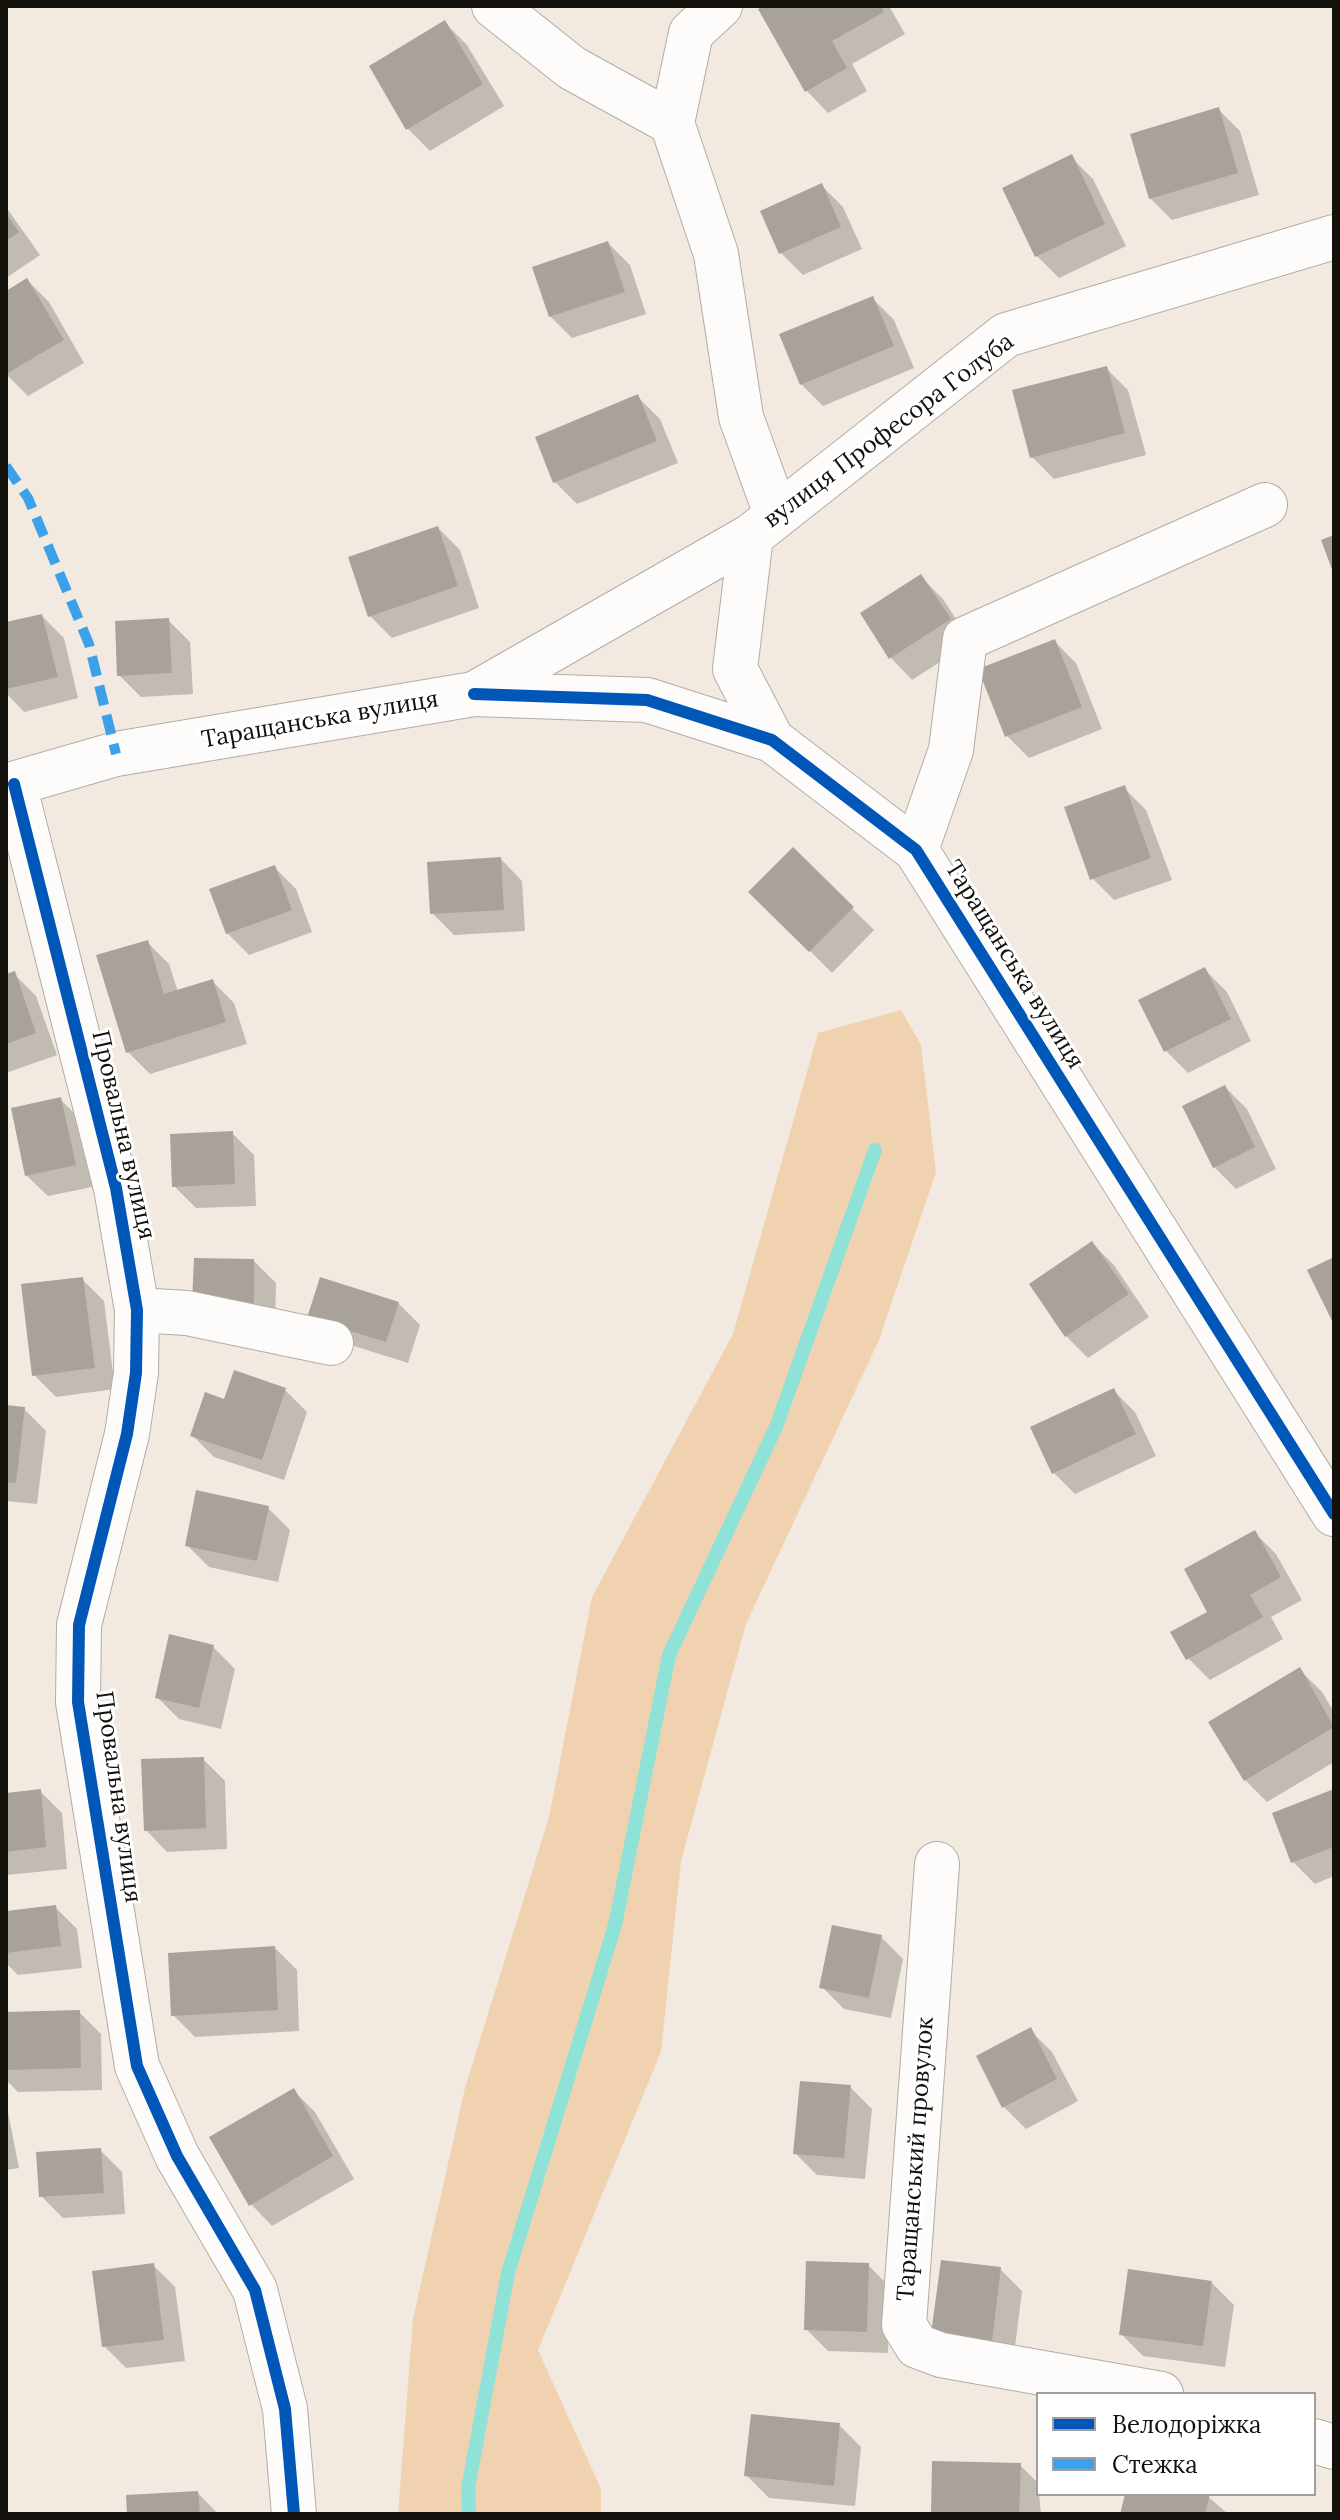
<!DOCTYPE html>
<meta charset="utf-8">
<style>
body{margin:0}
#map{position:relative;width:1340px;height:2520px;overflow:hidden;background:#f2eae1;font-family:Lora,serif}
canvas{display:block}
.frame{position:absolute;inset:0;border:8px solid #14100b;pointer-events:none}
.legend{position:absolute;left:1036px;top:2392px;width:280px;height:104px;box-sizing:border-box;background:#fff;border:2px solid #a19f9d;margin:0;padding:10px 14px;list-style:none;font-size:24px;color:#14100b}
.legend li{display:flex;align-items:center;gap:16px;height:40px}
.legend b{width:40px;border:2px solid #a19f9d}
</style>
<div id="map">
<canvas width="1340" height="2520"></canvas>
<div class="frame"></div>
<ul class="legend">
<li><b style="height:10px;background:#0057b8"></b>Велодоріжка</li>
<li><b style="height:10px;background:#3da1e9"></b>Стежка</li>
</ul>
</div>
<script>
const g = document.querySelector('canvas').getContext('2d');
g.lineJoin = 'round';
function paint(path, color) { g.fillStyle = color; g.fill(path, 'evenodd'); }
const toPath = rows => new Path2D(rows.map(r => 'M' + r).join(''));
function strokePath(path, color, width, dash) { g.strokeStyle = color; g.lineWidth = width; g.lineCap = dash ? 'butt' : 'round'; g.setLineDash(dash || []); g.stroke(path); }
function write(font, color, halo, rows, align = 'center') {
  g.font = font + ' Lora,serif'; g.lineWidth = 6; g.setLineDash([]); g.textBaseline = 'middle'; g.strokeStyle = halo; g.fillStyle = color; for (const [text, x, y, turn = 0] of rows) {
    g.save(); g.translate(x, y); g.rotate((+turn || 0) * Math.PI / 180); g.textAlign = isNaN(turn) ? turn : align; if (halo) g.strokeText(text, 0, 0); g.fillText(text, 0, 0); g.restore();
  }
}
paint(toPath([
 [901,1010,921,1045,936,1172,879,1340,746,1624,681,1861,661,2052,538,2350,601,2489,601,2514,398,2514,413,2319,465,2088,549,1817,592,1597,733,1334,818,1033]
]), '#f1d2b0');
paint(toPath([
 [768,6,889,6,905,34,852,64,867,91,828,113,807,91],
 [445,23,467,45,504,106,430,151,408,129],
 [1218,109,1240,131,1259,195,1172,220,1150,198],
 [1071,157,1093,179,1126,246,1059,278,1037,256,1005,189],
 [821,185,843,207,862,249,803,275,781,253],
 [6,207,40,255,6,278],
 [608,243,630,265,646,314,572,338,550,316],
 [27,280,49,302,84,363,28,396,6,374,6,293],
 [872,298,894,320,914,368,823,406,801,384],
 [1106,368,1128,390,1146,455,1054,479,1032,457],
 [638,397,660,419,678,463,577,504,555,482],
 [438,528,460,550,479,608,392,638,370,616],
 [921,577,943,599,971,642,912,680,891,658],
 [42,616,64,638,78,698,24,712,6,693,6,624],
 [168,620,190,642,193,694,141,697,119,675],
 [1054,641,1076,663,1102,729,1029,758,1007,736],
 [1124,788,1146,810,1172,880,1114,900,1092,878],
 [793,850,874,930,832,973,751,892],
 [501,859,522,881,525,931,454,935,432,913],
 [274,867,296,889,312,932,249,955,227,933],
 [147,942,169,964,178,992,212,981,234,1003,247,1044,150,1074,128,1052],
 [1205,970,1227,992,1251,1041,1188,1073,1166,1051,1141,1001],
 [14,974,36,996,57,1055,6,1073,6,976],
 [1225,1087,1247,1109,1276,1169,1236,1189,1214,1167],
 [60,1099,82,1121,97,1186,48,1196,26,1175],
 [232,1133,254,1155,256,1206,196,1208,174,1186],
 [1092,1243,1114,1265,1149,1317,1088,1358,1066,1336],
 [254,1261,276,1283,275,1324,216,1323],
 [82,1279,104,1301,115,1389,56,1397,34,1375],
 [398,1303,420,1325,408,1363,332,1339],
 [285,1390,307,1412,284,1480,214,1457,192,1435,225,1401],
 [1113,1390,1135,1412,1156,1456,1075,1494,1053,1472],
 [6,1407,24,1409,46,1431,37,1504,6,1501],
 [268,1508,290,1530,278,1582,209,1567,187,1545],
 [1254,1532,1276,1554,1302,1600,1271,1617,1283,1639,1210,1680,1188,1658],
 [213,1647,235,1669,221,1729,179,1719,157,1697],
 [1300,1670,1322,1692,1334,1712,1334,1762,1267,1802,1245,1780],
 [203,1759,225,1781,227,1849,167,1852,146,1830],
 [40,1791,62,1813,67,1869,6,1875,6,1795],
 [1334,1791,1334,1876,1315,1884,1293,1862],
 [55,1907,77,1929,82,1968,18,1975,6,1963,6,1913],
 [881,1937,903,1959,891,2018,844,2009,822,1987],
 [275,1948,297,1970,299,2031,195,2037,173,2015],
 [79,2012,101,2034,102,2090,18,2092,6,2080,6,2014],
 [1030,2030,1052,2052,1078,2101,1026,2129,1004,2107],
 [850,2087,872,2109,865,2179,817,2175,795,2153],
 [293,2090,315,2112,354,2179,272,2226,251,2204],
 [6,2102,19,2168,6,2170],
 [100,2150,122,2172,125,2214,63,2218,41,2196],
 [153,2265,175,2287,185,2361,126,2368,104,2346],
 [868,2265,890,2287,888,2353,828,2351,806,2329],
 [1000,2269,1022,2291,1013,2363,955,2355],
 [1212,2283,1234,2305,1225,2367,1143,2356,1121,2334],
 [839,2425,861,2447,855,2506,769,2498,747,2476],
 [1020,2465,1038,2483,1041,2514,933,2514],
 [198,2493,218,2514,129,2514],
 [1127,2494,1205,2494,1228,2514,1122,2514]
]), '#0003');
strokePath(toPath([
 [469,2514,468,2488,508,2273,615,1925,669,1655,776,1427,875,1150]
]), '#8fe2d8', 14);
paint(toPath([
 [764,6,881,6,884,12,832,41,847,68,805,92,758,9],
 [445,20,483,84,406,130,369,66],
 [1219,107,1238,173,1149,199,1130,134],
 [1072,154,1105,224,1035,257,1002,188],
 [822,183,841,227,779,254,760,211],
 [6,213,19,232,6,241],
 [608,241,625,292,549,317,532,267],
 [27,278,64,340,6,374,6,291],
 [873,296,894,346,800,385,779,334],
 [1107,366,1125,433,1030,458,1012,390],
 [638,394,657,441,553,483,535,437],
 [438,526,458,586,368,617,348,557],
 [1334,535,1334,575,1321,540],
 [921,574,951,619,889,659,860,613],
 [42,614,58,677,6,689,6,622],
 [169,618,172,673,117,676,115,621],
 [1055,639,1082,707,1005,737,978,669],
 [1125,785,1151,858,1090,880,1064,807],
 [793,847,854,907,809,952,748,892],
 [501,857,504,910,430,914,427,862],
 [275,865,292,910,226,934,209,889],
 [148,940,164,994,213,979,226,1022,126,1053,96,955],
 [1205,967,1231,1019,1164,1052,1138,1000],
 [15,971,36,1033,6,1044,6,974],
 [1225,1085,1255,1147,1213,1168,1182,1106],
 [61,1097,76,1165,25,1176,11,1108],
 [233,1131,235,1184,172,1187,170,1134],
 [1092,1241,1129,1294,1065,1337,1029,1284],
 [1334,1257,1334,1325,1307,1270],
 [194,1258,254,1259,254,1303,192,1302],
 [83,1277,95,1368,32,1376,21,1284],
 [320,1277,399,1302,386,1342,307,1318],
 [234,1370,286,1388,262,1460,190,1436,205,1392,224,1399],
 [1114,1388,1136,1434,1052,1474,1030,1427],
 [6,1405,25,1407,16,1483,6,1482],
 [196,1490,269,1506,257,1561,185,1546],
 [1255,1530,1281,1577,1250,1595,1263,1617,1186,1660,1170,1632,1207,1612,1184,1569],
 [169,1634,214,1645,199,1708,155,1698],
 [1300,1667,1334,1727,1244,1781,1208,1722],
 [204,1757,206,1828,144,1831,141,1759],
 [41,1789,46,1847,6,1852,6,1793],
 [1334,1789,1334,1847,1291,1863,1272,1813],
 [56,1905,61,1946,6,1953,6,1911],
 [832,1925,882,1935,869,1998,819,1988],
 [275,1946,278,2010,171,2016,168,1953],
 [80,2010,81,2068,6,2070,6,2012],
 [1031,2027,1057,2079,1002,2108,976,2056],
 [800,2081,851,2085,844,2158,793,2154],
 [294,2088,333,2156,249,2206,209,2137],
 [101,2148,104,2193,39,2197,36,2152],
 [941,2260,1001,2267,992,2342,931,2334],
 [806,2261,869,2263,867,2332,804,2330],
 [154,2263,164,2340,102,2347,92,2271],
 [1128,2269,1212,2281,1203,2346,1119,2335],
 [751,2414,840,2423,834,2486,744,2476],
 [932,2461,1021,2463,1019,2514,931,2514],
 [198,2491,200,2514,127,2514,126,2495],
 [1125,2494,1210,2494,1205,2514,1120,2514]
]), '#a8a29b');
const minor = toPath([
 [494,6,572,68,672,123,716,254,741,417,776,514],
 [672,123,691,33,720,6],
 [474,694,647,700,772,740,916,850,1334,1514],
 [14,784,116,1188,137,1310,136,1373,127,1434,79,1625,78,1702,137,2066,177,2156,255,2290,285,2409,294,2514],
 [916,850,951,750,965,639,1265,505],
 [137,1310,187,1313,331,1343],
 [937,1864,904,2325,917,2346,941,2355,1161,2394],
 [1314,2441,1334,2447]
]);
const major = toPath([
 [751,536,735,669,772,740],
 [6,786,116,754,474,694,751,536,1006,335,1334,237]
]);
strokePath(minor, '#b3aca6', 46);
strokePath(major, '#b3aca6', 46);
strokePath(minor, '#fdfcfa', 44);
strokePath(major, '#fdfcfa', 44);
strokePath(toPath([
 [6,466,28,498,89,644,116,754]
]), '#3da1e9', 10, [20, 10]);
strokePath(toPath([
 [474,694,647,700,772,740,916,850,1334,1514],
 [14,784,116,1188,137,1310,136,1373,127,1434,79,1625,78,1702,137,2066,177,2156,255,2290,285,2409,294,2514]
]), '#0057b8', 12);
write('24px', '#14100b', '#fff', [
 ["вулиця Професора Голуба",889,431,-37],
 ["Таращанська вулиця",320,720,-10],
 ["Таращанська вулиця",1014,965,58],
 ["Провальна вулиця",123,1135,77],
 ["Провальна вулиця",118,1797,82],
 ["Таращанський провулок",916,2159,-86]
]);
</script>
